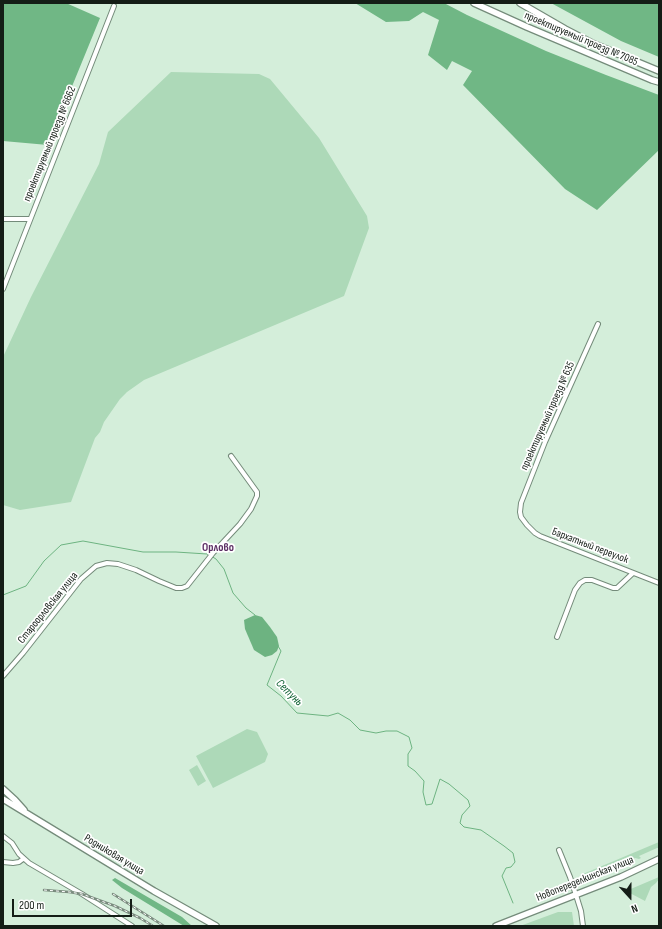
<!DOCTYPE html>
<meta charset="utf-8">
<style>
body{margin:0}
#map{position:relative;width:662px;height:929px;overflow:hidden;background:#d4eeda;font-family:"Sofia Sans Condensed",sans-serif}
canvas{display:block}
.frame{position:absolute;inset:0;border:4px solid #141d16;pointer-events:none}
.north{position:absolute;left:610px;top:877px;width:40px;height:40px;-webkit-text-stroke:3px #fff;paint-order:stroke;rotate:159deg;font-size:11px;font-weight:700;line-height:16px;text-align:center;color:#141d16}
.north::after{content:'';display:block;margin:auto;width:14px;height:18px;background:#141d16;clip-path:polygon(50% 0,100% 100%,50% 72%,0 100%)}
.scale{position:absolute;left:12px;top:899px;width:120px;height:18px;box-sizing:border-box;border:2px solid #141d16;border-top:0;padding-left:5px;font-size:12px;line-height:14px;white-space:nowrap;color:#141d16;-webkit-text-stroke:3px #fff;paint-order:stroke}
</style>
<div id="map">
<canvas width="662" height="929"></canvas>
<div class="frame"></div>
<div class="north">N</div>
<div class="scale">200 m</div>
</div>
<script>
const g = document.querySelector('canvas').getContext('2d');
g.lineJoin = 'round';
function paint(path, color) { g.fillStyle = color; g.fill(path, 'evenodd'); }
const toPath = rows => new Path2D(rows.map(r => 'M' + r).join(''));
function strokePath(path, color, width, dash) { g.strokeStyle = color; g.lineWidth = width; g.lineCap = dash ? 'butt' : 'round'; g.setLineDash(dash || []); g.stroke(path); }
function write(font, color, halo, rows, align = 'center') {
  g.font = font + ' "Sofia Sans Condensed",sans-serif'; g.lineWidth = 3.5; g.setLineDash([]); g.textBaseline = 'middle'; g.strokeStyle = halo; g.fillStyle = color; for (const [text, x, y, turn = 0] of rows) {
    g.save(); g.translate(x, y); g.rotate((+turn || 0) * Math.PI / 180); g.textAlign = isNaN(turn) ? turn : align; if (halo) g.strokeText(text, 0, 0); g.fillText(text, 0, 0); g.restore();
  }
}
paint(toPath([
 [171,72,259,74,270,79,319,138,367,216,369,228,344,296,144,380,127,392,120,399,104,422,100,432,95,438,71,502,20,510,3,505,3,357,31,297,99,164,108,132],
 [247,729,257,732,268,754,265,762,213,788,196,756],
 [197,765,206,781,198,786,189,770],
 [659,842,659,848,657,848,639,856,641,858,639,859,635,858,622,864,625,865,620,867,617,866,600,873,603,875,583,883,582,880,583,874],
 [659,877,659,879,656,883,651,887,645,901,626,891],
 [558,912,572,912,574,926,520,926]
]), '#add9b8');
paint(toPath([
 [3,3,66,3,100,18,48,145,3,141],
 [355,3,444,3,467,15,546,51,606,75,659,95,659,150,597,210,565,189,463,85,472,71,452,61,447,70,428,55,439,20,423,12,409,21,386,22],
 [551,3,659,3,659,57,621,41],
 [115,878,182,917,192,926,184,926,122,888,112,880]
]), '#70b785');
paint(toPath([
 [255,615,262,617,270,627,277,637,279,646,277,651,272,655,265,657,254,650,245,629,244,620]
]), '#6db381');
strokePath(toPath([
 [211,556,216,559,224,569,233,593,246,608,255,615],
 [3,595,26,586,44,561,61,545,83,541,143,552,176,552,207,554,208,555],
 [278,646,281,651,267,685,281,696,297,713,328,716,338,713,350,720,360,730,376,733,386,731,397,731,409,737,412,748,408,754,408,766,415,771,424,781,423,792,426,805,432,804,440,779,449,784,468,800,470,806,462,815,460,823,464,827,481,830,504,846,513,853,515,862,511,867,506,868,502,876,513,903]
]), '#6db381', 1);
const minor = toPath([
 [3,219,30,219],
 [3,289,114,6],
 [598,324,545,442,521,503,520,512,521,517,527,525,535,533,540,536,659,583],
 [557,637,575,590,580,583,585,580,592,580,613,588,617,588,633,573],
 [3,676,23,653,81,579,96,566,107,563,118,564,136,570,159,581,176,588,182,588,187,586,213,553,240,524,251,509,257,496,257,492,231,456],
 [3,836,12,843,19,854,29,863,82,894,132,926],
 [559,850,570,877,576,895,581,911,583,926],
 [3,862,13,863,19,862,23,859]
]);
const major = toPath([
 [474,3,527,27,652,80,659,82],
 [520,3,565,29,594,44,659,71],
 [3,789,15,800,24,810],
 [3,799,154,891,216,926],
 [496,926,621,877,659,859]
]);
strokePath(minor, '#748b7a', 6);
strokePath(major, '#748b7a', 8);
strokePath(minor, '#fff', 4);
strokePath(major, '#fff', 5.5);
const rail = toPath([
 [44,890,69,892,82,894,115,906,140,918,153,926],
 [113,894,164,926]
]);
strokePath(rail, '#7a8b7e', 2.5);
strokePath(rail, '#fff', 1, [3]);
write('11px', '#141d16', '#fff', [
 ["проектируемый проезд № 7085",581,39,23],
 ["проектируемый проезд № 6662",50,144,-68],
 ["проектируемый проезд № 635",548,416,-66],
 ["Бархатный переулок",590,546,21],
 ["Староорловская улица",48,608,-51],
 ["Родниковая улица",114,855,31],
 ["Новопеределкинская улица",585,879,-22]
]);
write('bold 12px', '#5e3166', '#fff', [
 ["Орлово",218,548]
]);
write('italic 12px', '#0c5f30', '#fff', [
 ["Сетунь",289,693,45]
]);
</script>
